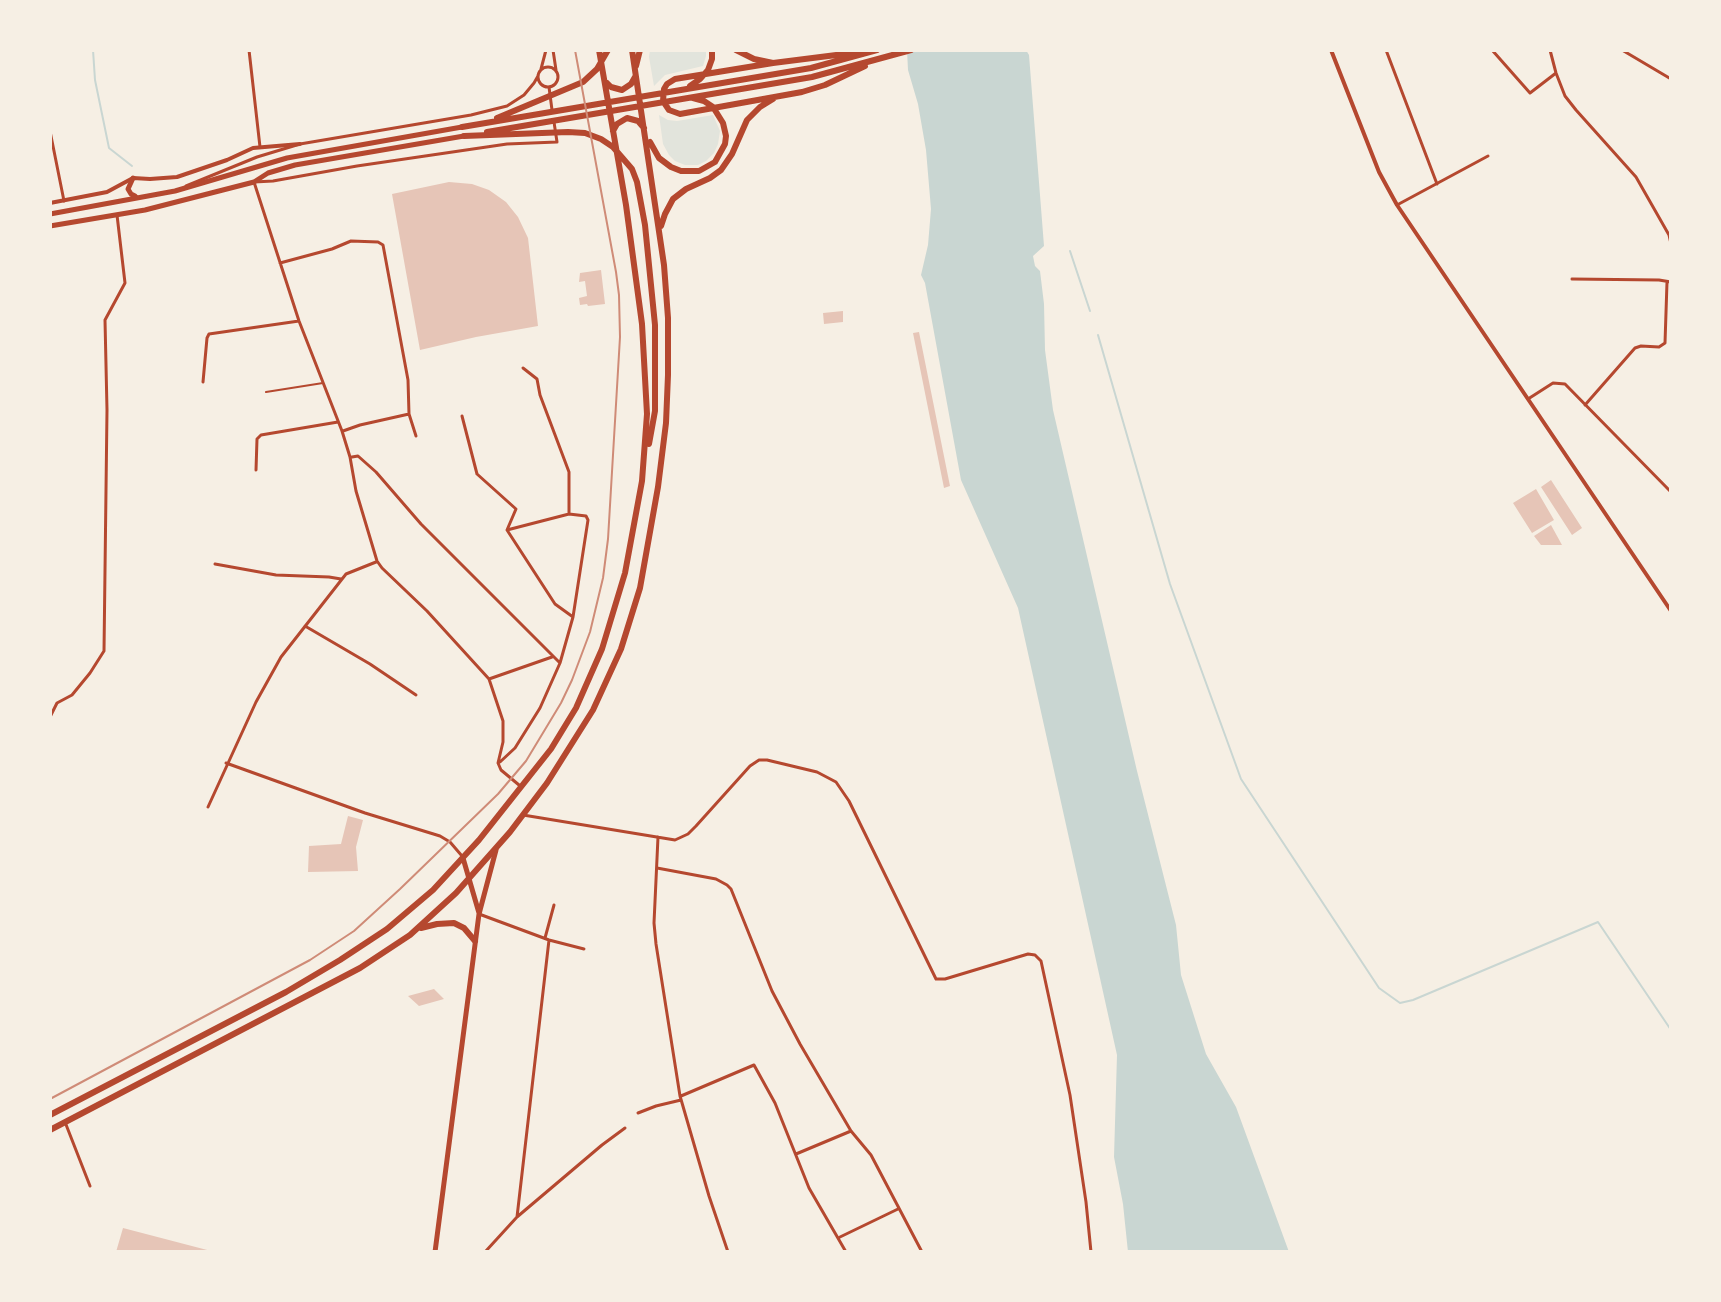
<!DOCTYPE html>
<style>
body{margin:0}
#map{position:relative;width:1721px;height:1302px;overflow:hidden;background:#f6efe4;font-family:"Noto Serif",serif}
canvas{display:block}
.frame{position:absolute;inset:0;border:52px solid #f6efe4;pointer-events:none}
</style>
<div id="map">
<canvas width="1721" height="1302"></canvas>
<div class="frame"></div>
</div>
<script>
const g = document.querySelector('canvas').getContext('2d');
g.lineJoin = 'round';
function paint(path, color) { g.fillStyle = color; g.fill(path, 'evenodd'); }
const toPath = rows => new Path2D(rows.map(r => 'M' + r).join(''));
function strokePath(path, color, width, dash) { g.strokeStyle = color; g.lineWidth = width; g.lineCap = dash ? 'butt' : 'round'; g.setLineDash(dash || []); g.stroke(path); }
paint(toPath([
 [650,50,706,50,706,56,703,66,665,75,654,86,649,57],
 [659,115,668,120,677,121,713,115,720,131,718,144,714,153,706,161,698,165,685,165,675,161,669,155,663,144]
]), '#e2e4dc');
paint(toPath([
 [907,50,1026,50,1029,55,1044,246,1033,256,1035,266,1040,271,1044,304,1045,350,1053,410,1137,771,1176,925,1181,975,1206,1054,1236,1107,1289,1252,1128,1252,1123,1204,1114,1157,1117,1055,1018,608,961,480,925,283,921,275,928,245,931,209,926,150,918,104,908,70]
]), '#c9d6d2');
strokePath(toPath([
 [93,50,95,80,109,148,132,166],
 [1070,251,1090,311],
 [1098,335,1170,584,1241,779,1379,988,1400,1003,1413,1000,1598,922,1671,1030]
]), '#c9d6d2', 2);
paint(toPath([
 [449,182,472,184,489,190,506,202,518,217,528,238,538,326,476,337,420,350,392,194],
 [601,270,605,304,588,306,587,304,580,305,579,298,587,296,585,281,579,282,580,273],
 [843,311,843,322,824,324,823,313],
 [919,332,950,486,944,488,913,333],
 [1551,480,1582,528,1572,535,1541,487],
 [1536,489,1554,520,1532,533,1513,503],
 [1551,525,1562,545,1541,545,1534,536],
 [348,816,363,820,356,847,358,871,308,872,309,846,341,844],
 [434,989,444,999,419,1006,408,996],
 [123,1228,211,1251,211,1252,116,1252]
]), '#e6c5b7');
strokePath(toPath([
 [266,392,323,383]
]), '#b5482f', 2);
strokePath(toPath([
 [249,50,260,147],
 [553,50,556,70],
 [1386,50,1437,184],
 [1492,50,1530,93,1556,73],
 [1550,50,1556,73,1565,96,1576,110,1636,177,1669,235,1671,244],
 [1622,50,1671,79],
 '538 77a10 10 0 1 1 20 0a10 10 0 1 1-20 0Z',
 [541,69,546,50],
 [549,87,552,110],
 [50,131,64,201],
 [186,186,257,157,300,144,471,115,507,106,524,95,534,83,538,76],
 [1397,205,1488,156],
 [280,263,332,249,351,241,378,242,383,245,408,380,409,414,416,436],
 [1572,279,1659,280,1671,282],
 [523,368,537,379,540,395,569,472,569,514],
 [203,382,207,338,209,334,299,321],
 [1528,399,1553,383,1565,384,1671,492],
 [1585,405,1635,348,1641,346,1659,347,1665,343,1667,282],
 [462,416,477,474,516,509,507,530,555,604,573,617],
 [343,431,360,425,409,414],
 [352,457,358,456,376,472,421,524,560,663],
 [256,470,257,439,261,435,338,422],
 [215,564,276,575,329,577,341,579],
 [305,626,370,664,416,695],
 [489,679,552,657],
 [50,717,57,703,72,695,90,673,104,651,107,410,105,320,125,283,117,215],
 [500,762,515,748,540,708,560,663,573,617,588,520,586,516,569,514,507,530],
 [226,763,365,813,440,836,450,842,462,856],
 [519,785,501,770,498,763,503,742,503,721,489,679,427,611,382,568,377,561,356,491,350,457,342,431,299,321,254,182,273,181,357,166,507,144,557,142,554,122],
 [208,807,256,702,281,657,346,574,376,562],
 [523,815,675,840,688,834,696,826,750,766,759,760,767,760,817,772,836,782,849,801,936,979,945,979,1028,954,1035,955,1041,961,1070,1095,1086,1202,1091,1252],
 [658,837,654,923,656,944,680,1096,709,1196,728,1252],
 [657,868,716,879,727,885,731,889,772,991,800,1044,851,1131,871,1155,922,1252],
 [479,914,549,940,584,949],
 [545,938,554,905],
 [681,1096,754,1065,775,1103,809,1188,846,1252],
 [638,1113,656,1106,681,1100],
 [65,1122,90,1186],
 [796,1154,851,1131],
 [517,1217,549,940],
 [840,1237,898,1209],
 [485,1252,517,1217,602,1145,625,1128]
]), '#b5482f', 3);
strokePath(toPath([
 [1331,50,1379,172,1397,205,1671,611],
 [50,203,107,192,133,178,150,179,177,177,227,160,253,148,300,144]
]), '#b5482f', 4);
strokePath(toPath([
 [463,858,479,913],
 [435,1252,479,914,496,850]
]), '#b5482f', 5);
strokePath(toPath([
 [133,178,128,189,131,194,135,196],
 [50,214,175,191,287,158,462,127],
 [50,226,145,210,254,182,268,173,295,165,464,136]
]), '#b5482f', 5);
strokePath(toPath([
 [736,50,754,59,773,63,860,52],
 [773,63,675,79,667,84,664,89,663,101,669,110,680,114,802,92,825,85,865,66],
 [636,66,640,50],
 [607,83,611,87,622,90,631,84,635,77],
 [690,86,700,79,708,70,712,59,712,50],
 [497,118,583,82,597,69,608,50],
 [462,127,811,68,877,50],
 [613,131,617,124,627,118,638,121,644,128],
 [487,132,812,77,911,50],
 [464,136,568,132,585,133,601,139,613,147,632,169,637,182,645,225,655,325,655,411,649,444],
 [650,142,659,158,671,167,681,171,699,171,715,162,725,144,726,136,723,123,713,107,704,101,693,98],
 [661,226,665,214,673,199,686,189,710,178,721,170,732,154,747,120,760,107,773,99],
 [421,928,437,924,454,923,464,928,475,941],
 [50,1115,286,992,340,960,387,929,433,890,479,840,551,749,576,708,602,649,625,573,642,481,647,414,642,324,626,205,599,50],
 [50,1130,360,968,410,935,456,893,510,832,547,783,593,710,621,649,640,588,658,487,666,423,668,375,668,318,664,265,632,50]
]), '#b5482f', 6);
strokePath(toPath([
 [50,1099,310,960,354,931,400,889,498,794,526,761,561,703,572,680,590,632,603,578,608,539,620,337,619,295,616,272,575,50]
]), '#cf8b77', 2);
</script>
